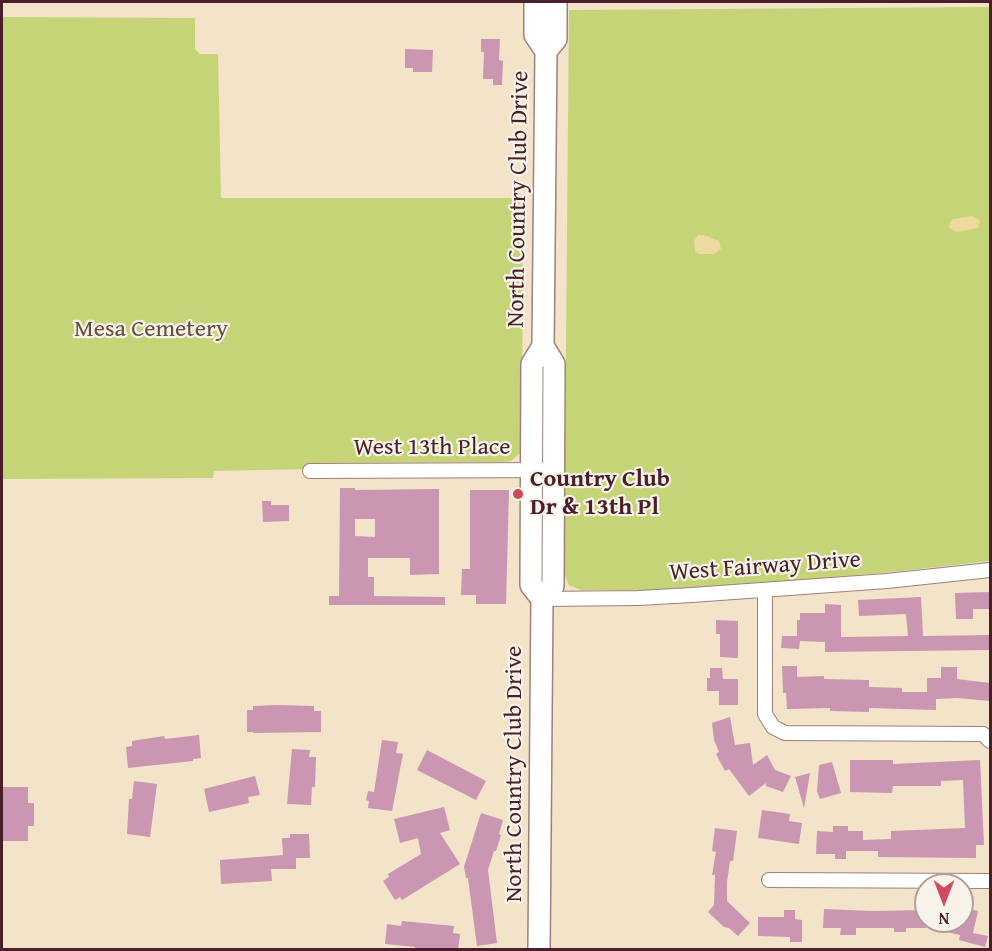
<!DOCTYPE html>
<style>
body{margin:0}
#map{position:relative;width:992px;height:951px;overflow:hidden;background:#f2e3c9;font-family:"Gentium Book Plus",serif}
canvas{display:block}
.frame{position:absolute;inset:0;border:3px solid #4a1f2b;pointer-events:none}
.north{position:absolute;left:914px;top:873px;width:60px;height:60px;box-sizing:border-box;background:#f7f3e8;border:2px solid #b29e9c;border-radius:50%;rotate:180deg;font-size:16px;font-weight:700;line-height:24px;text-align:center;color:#4a1f2b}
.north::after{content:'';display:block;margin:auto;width:21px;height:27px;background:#d1495b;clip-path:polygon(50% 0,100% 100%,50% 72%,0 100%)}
</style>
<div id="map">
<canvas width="992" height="951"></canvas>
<div class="frame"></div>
<div class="north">N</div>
</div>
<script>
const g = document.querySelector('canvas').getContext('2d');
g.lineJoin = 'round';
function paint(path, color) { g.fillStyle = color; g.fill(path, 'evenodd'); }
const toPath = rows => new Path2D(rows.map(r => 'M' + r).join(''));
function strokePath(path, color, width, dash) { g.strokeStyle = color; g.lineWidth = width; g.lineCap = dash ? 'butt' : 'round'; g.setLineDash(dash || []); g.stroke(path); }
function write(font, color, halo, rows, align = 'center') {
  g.font = font + ' "Gentium Book Plus",serif'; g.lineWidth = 4.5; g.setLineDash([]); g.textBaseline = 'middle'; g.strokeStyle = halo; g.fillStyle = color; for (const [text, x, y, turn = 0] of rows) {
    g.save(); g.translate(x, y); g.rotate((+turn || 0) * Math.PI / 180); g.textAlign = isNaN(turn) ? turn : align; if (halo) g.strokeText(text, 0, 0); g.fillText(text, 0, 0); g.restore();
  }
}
paint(toPath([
 [990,7,990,561,883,573,675,590,581,590,569,585,564,574,569,10],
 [2,17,195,18,195,49,200,54,218,54,221,198,523,198,522,449,519,454,511,461,505,462,309,463,308,469,214,471,213,478,2,479]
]), '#c4d477');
paint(toPath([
 [973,216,980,221,978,228,957,232,949,228,950,222,953,219],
 [698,235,704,235,719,241,721,249,714,254,698,254,695,251,694,241]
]), '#eeda9e');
paint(toPath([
 [481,39,500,39,499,60,503,61,502,85,493,85,493,79,483,79,484,52,481,52],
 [405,49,433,50,432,72,413,72,413,68,405,68],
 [340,488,355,488,355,490,439,489,439,574,410,575,410,558,368,558,368,577,374,577,374,596,445,597,445,605,329,605,329,596,339,596],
 [355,519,375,519,375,537,355,536],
 [470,490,509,490,506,604,476,604,476,595,461,595,462,569,470,569],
 [262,501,271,501,271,505,289,505,289,521,263,522],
 [990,592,990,609,973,609,973,619,956,619,955,593],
 [921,597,923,636,990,635,990,650,825,652,825,642,800,641,799,649,781,648,782,636,797,636,797,620,800,620,800,613,825,613,825,604,841,605,841,637,908,636,906,614,859,616,858,600],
 [716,620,738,621,738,658,720,657,720,634,716,634],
 [782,666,797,666,797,677,824,676,824,679,869,680,869,687,902,688,902,692,927,692,927,678,941,678,941,667,957,667,957,679,990,683,990,701,957,698,936,699,936,710,869,708,869,712,830,711,830,708,787,709,786,693,783,693],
 [710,668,722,668,723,679,738,679,738,705,719,705,719,691,707,691,707,678,710,678],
 [276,705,314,706,314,711,321,711,321,732,253,733,253,732,247,732,247,710,253,710,253,706],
 [730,717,735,745,750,743,753,765,767,755,775,770,791,776,783,792,766,786,766,783,749,796,729,769,725,771,716,754,719,752,714,740,712,723],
 [199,735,201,758,193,759,193,761,128,768,126,747,132,746,132,741,164,736,165,739],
 [382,740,398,742,396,753,403,754,392,811,368,808,369,801,366,800,368,791,374,792],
 [292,749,310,750,309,757,316,757,315,787,312,787,311,805,287,804],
 [427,750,486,781,476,800,417,770],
 [850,760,893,760,893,764,980,760,984,845,976,845,976,858,878,857,878,851,846,851,846,859,835,859,835,854,816,854,817,831,833,832,833,826,848,826,848,831,863,831,863,840,891,839,891,831,965,828,963,780,941,781,941,786,893,786,892,793,850,792],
 [832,762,841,793,820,799,817,791,819,765],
 [810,773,804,808,795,777],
 [255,776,260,795,248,797,249,803,209,812,204,789],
 [134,781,157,784,150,837,127,834,129,799,132,799],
 [2,787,28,787,28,803,34,803,34,826,28,826,28,841,2,841],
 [444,807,450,830,440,833,460,864,402,900,400,897,395,900,383,881,389,877,388,874,421,854,418,838,400,843,394,819],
 [762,810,790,814,789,821,802,823,799,844,758,838],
 [481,813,503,820,499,834,501,835,496,851,494,851,488,870,497,943,477,946,468,878,466,878,464,867],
 [715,828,737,831,733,861,730,861,727,882,727,901,750,923,738,936,729,928,724,927,708,912,714,905,715,875,712,875,716,852,712,851],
 [290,834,309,834,310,858,296,858,296,869,271,869,272,881,221,884,220,860,283,855,282,838,290,838],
 [824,909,872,911,926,910,926,928,906,928,906,932,894,932,894,928,856,928,856,935,840,935,841,928,823,928],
 [970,909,978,911,973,933,988,936,985,947,959,940,960,935,942,931,945,921,962,921,962,912,969,914],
 [784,910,795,910,795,919,802,920,802,942,790,942,790,937,758,936,758,917,784,917],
 [402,921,454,926,453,933,460,934,458,950,415,950,415,947,385,944,387,924,401,926]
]), '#ca96b2');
const street = toPath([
 [310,471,554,470],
 [765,590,765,714,773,727,785,733,983,734,990,741],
 [542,599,639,598,692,595,887,581,990,570],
 [769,880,990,881]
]);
const primary = toPath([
 [535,2,535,35,546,51,543,346,554,364,553,586,542,599,539,950],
 [546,51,556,39,556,2],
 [542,599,531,585,532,364,543,346]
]);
strokePath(street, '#9e817a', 16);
strokePath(primary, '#9e817a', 24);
strokePath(street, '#fff', 14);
strokePath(primary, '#fff', 21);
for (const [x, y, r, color] of [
 [518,494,6,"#d1495b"]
]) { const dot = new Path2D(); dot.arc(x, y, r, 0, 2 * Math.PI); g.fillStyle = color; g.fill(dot); strokePath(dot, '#f7f3e8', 2); }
write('24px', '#4a1f2b', '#f7f3e8', [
 ["North Country Club Drive",519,199,-89],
 ["West 13th Place",432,448],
 ["West Fairway Drive",765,567,-4],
 ["North Country Club Drive",515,774,-90]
]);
write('24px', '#684c3e', '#f7f3e8', [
 ["Mesa Cemetery",151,330]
]);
write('bold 24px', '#4a1f2b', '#f7f3e8', [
 ["Country Club",530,480],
 ["Dr & 13th Pl",530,508]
], 'left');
</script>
